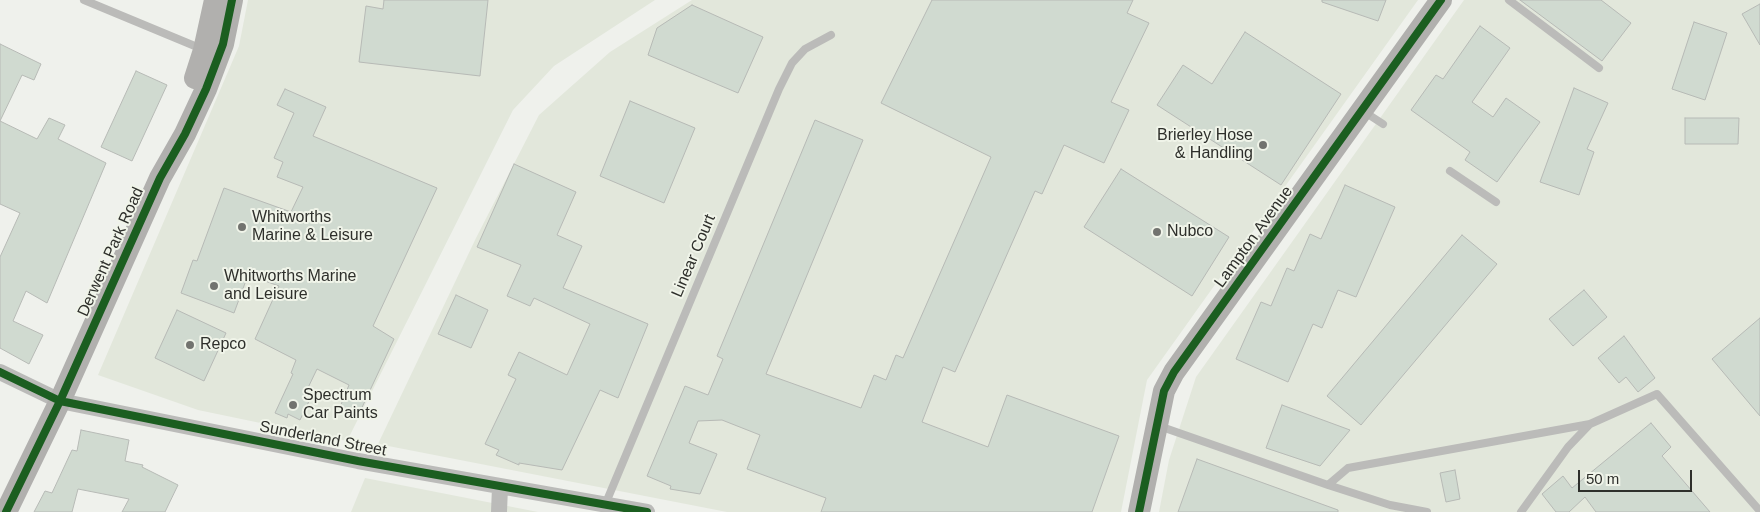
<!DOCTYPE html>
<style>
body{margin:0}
#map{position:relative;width:1760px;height:512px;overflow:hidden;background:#eff1ec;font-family:Helvetica,sans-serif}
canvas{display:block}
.scale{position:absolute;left:1578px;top:470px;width:114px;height:22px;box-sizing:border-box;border:2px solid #2e2f2b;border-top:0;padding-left:6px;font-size:15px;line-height:18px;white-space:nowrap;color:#2e2f2b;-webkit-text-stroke:4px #f0f4e9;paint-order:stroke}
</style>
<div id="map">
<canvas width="1760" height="512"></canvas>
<div class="scale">50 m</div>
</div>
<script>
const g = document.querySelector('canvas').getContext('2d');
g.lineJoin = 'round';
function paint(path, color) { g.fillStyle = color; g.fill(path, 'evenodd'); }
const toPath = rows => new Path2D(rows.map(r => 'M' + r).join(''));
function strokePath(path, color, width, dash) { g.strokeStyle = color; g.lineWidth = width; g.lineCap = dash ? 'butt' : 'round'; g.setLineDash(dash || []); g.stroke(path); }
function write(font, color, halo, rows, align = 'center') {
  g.font = font + ' Helvetica,sans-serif'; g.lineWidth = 4; g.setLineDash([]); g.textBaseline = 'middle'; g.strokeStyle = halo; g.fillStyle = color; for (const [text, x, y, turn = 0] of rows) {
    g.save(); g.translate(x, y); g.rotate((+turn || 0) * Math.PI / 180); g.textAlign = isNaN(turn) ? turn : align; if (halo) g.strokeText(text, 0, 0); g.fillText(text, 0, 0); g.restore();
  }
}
paint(toPath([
 [248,0,655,0,554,66,513,110,347,441,198,410,98,375,239,46],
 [692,0,1418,0,1147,380,1121,512,727,512,378,444,476,238,539,115,610,52],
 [1464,0,1760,0,1760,512,1159,512,1169,460,1196,377],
 [365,478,538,512,351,512]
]), '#e2e7db');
const building = toPath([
 [384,0,488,0,480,76,359,62,366,6,383,9,384,0],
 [932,0,1133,0,1127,13,1149,23,1111,102,1129,110,1104,163,1064,145,1042,194,1035,191,955,372,943,367,922,422,988,447,1007,395,1119,436,1092,512,821,512,826,498,747,469,760,435,722,420,698,421,689,443,717,454,700,494,670,489,671,486,647,476,685,386,708,395,723,359,717,356,815,120,863,140,766,374,861,408,874,375,886,380,896,355,903,358,991,157,881,103,932,0],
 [1322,0,1386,0,1378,21,1322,2,1322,0],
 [1520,0,1601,0,1631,23,1602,61,1520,0],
 [1760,4,1760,45,1742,14,1760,4],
 [692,5,763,37,738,93,648,55,657,28,692,5],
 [1694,22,1727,33,1705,100,1672,89,1694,22],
 [1480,26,1510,48,1472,102,1493,117,1506,98,1540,122,1497,182,1465,160,1470,152,1411,110,1436,75,1443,79,1480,26],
 [1245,32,1341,94,1281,185,1157,105,1183,65,1212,84,1245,32],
 [0,44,41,64,34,80,22,75,0,121,37,139,49,118,65,125,58,139,106,163,47,303,26,291,13,321,43,335,29,364,0,348,0,257,20,213,0,204,0,44],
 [136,71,167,85,132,161,101,147,136,71],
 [1574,88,1608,103,1587,149,1594,152,1579,195,1540,182,1574,88],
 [285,89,326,107,313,136,437,188,373,326,394,339,358,416,340,407,349,385,317,369,305,394,311,397,300,420,288,414,287,418,275,413,293,374,291,373,296,360,255,339,279,286,248,275,234,313,181,293,193,260,197,261,224,188,291,212,303,187,277,177,283,162,274,158,294,113,277,105,285,89],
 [630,101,695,128,664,203,600,176,630,101],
 [1685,118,1739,118,1738,144,1685,144,1685,118],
 [514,164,576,192,557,235,582,246,563,288,648,324,618,398,600,390,562,470,519,463,519,465,496,455,499,450,485,444,516,379,508,375,519,352,567,375,590,324,534,298,530,306,507,296,521,265,477,247,514,164],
 [1121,169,1229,237,1192,296,1084,227,1121,169],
 [1345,185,1395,207,1356,297,1338,290,1322,328,1313,324,1288,382,1236,359,1261,302,1271,306,1287,268,1294,271,1310,234,1321,239,1345,185],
 [1462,235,1497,264,1361,425,1327,396,1462,235],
 [1584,290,1607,317,1573,346,1549,319,1584,290],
 [456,295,488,310,471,348,438,334,456,295],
 [177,310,226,333,204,381,155,358,177,310],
 [1760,318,1760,416,1712,359,1760,318],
 [1624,336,1655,378,1638,392,1626,377,1619,383,1598,358,1624,336],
 [1282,405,1350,430,1320,466,1266,448,1282,405],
 [1651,423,1671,447,1662,456,1710,512,1596,512,1585,497,1569,512,1556,512,1542,494,1563,476,1572,488,1651,423],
 [81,430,129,440,125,461,143,465,142,467,178,485,165,512,122,512,129,499,78,489,72,512,34,512,45,491,52,493,72,450,77,451,81,430],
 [1197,459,1338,510,1338,512,1178,512,1197,459],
 [1455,470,1460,499,1446,502,1440,473,1455,470]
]);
paint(building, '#d0dad0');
strokePath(building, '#b7bab6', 1);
strokePath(toPath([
 [84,0,202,49],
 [1509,0,1599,68],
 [1363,111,1383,124],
 [1450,171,1496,202],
 [1159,426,1328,485,1348,468,1590,424,1657,394,1760,511],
 [1328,485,1390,505,1427,512],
 [605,505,779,89,792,63,805,49,831,35],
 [1521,512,1568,447,1590,424]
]), '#bbbbb9', 8);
strokePath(toPath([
 [0,372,60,401,358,461,647,512],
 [499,512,500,487]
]), '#bbbbb9', 16);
strokePath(toPath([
 [195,78,204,50,215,0],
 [6,512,60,401,160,178,185,134,206,89,223,44,232,0],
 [1139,512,1164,391,1174,372,1441,0]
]), '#b1b0ae', 22);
strokePath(toPath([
 [0,372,60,401,358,461,647,512],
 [6,512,60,401,160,178,185,134,206,89,223,44,232,0],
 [1139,512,1164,391,1174,372,1441,0]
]), '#1b5e20', 8);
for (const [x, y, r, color] of [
 [1263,145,5,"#72736f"],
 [242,227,5,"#72736f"],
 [1157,232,5,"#72736f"],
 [214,286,5,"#72736f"],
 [190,345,5,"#72736f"],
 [293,405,5,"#72736f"]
]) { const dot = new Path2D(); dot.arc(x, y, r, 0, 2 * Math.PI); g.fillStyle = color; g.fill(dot); strokePath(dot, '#f0f4e9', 2); }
write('16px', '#2e2f2b', '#f0f4e9', [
 ["Brierley Hose",1253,136,"right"],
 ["& Handling",1253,154,"right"],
 ["Whitworths",252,218],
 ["Marine & Leisure",252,236],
 ["Nubco",1167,232],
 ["Whitworths Marine",224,277],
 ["and Leisure",224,295],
 ["Repco",200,345],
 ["Spectrum",303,396],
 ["Car Paints",303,414]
], 'left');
write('16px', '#2e2f2b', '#f0f4e9', [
 ["Lampton Avenue",1254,237,-54],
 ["Derwent Park Road",111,252,-66],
 ["Linear Court",694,256,-67],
 ["Sunderland Street",323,439,11]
]);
</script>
